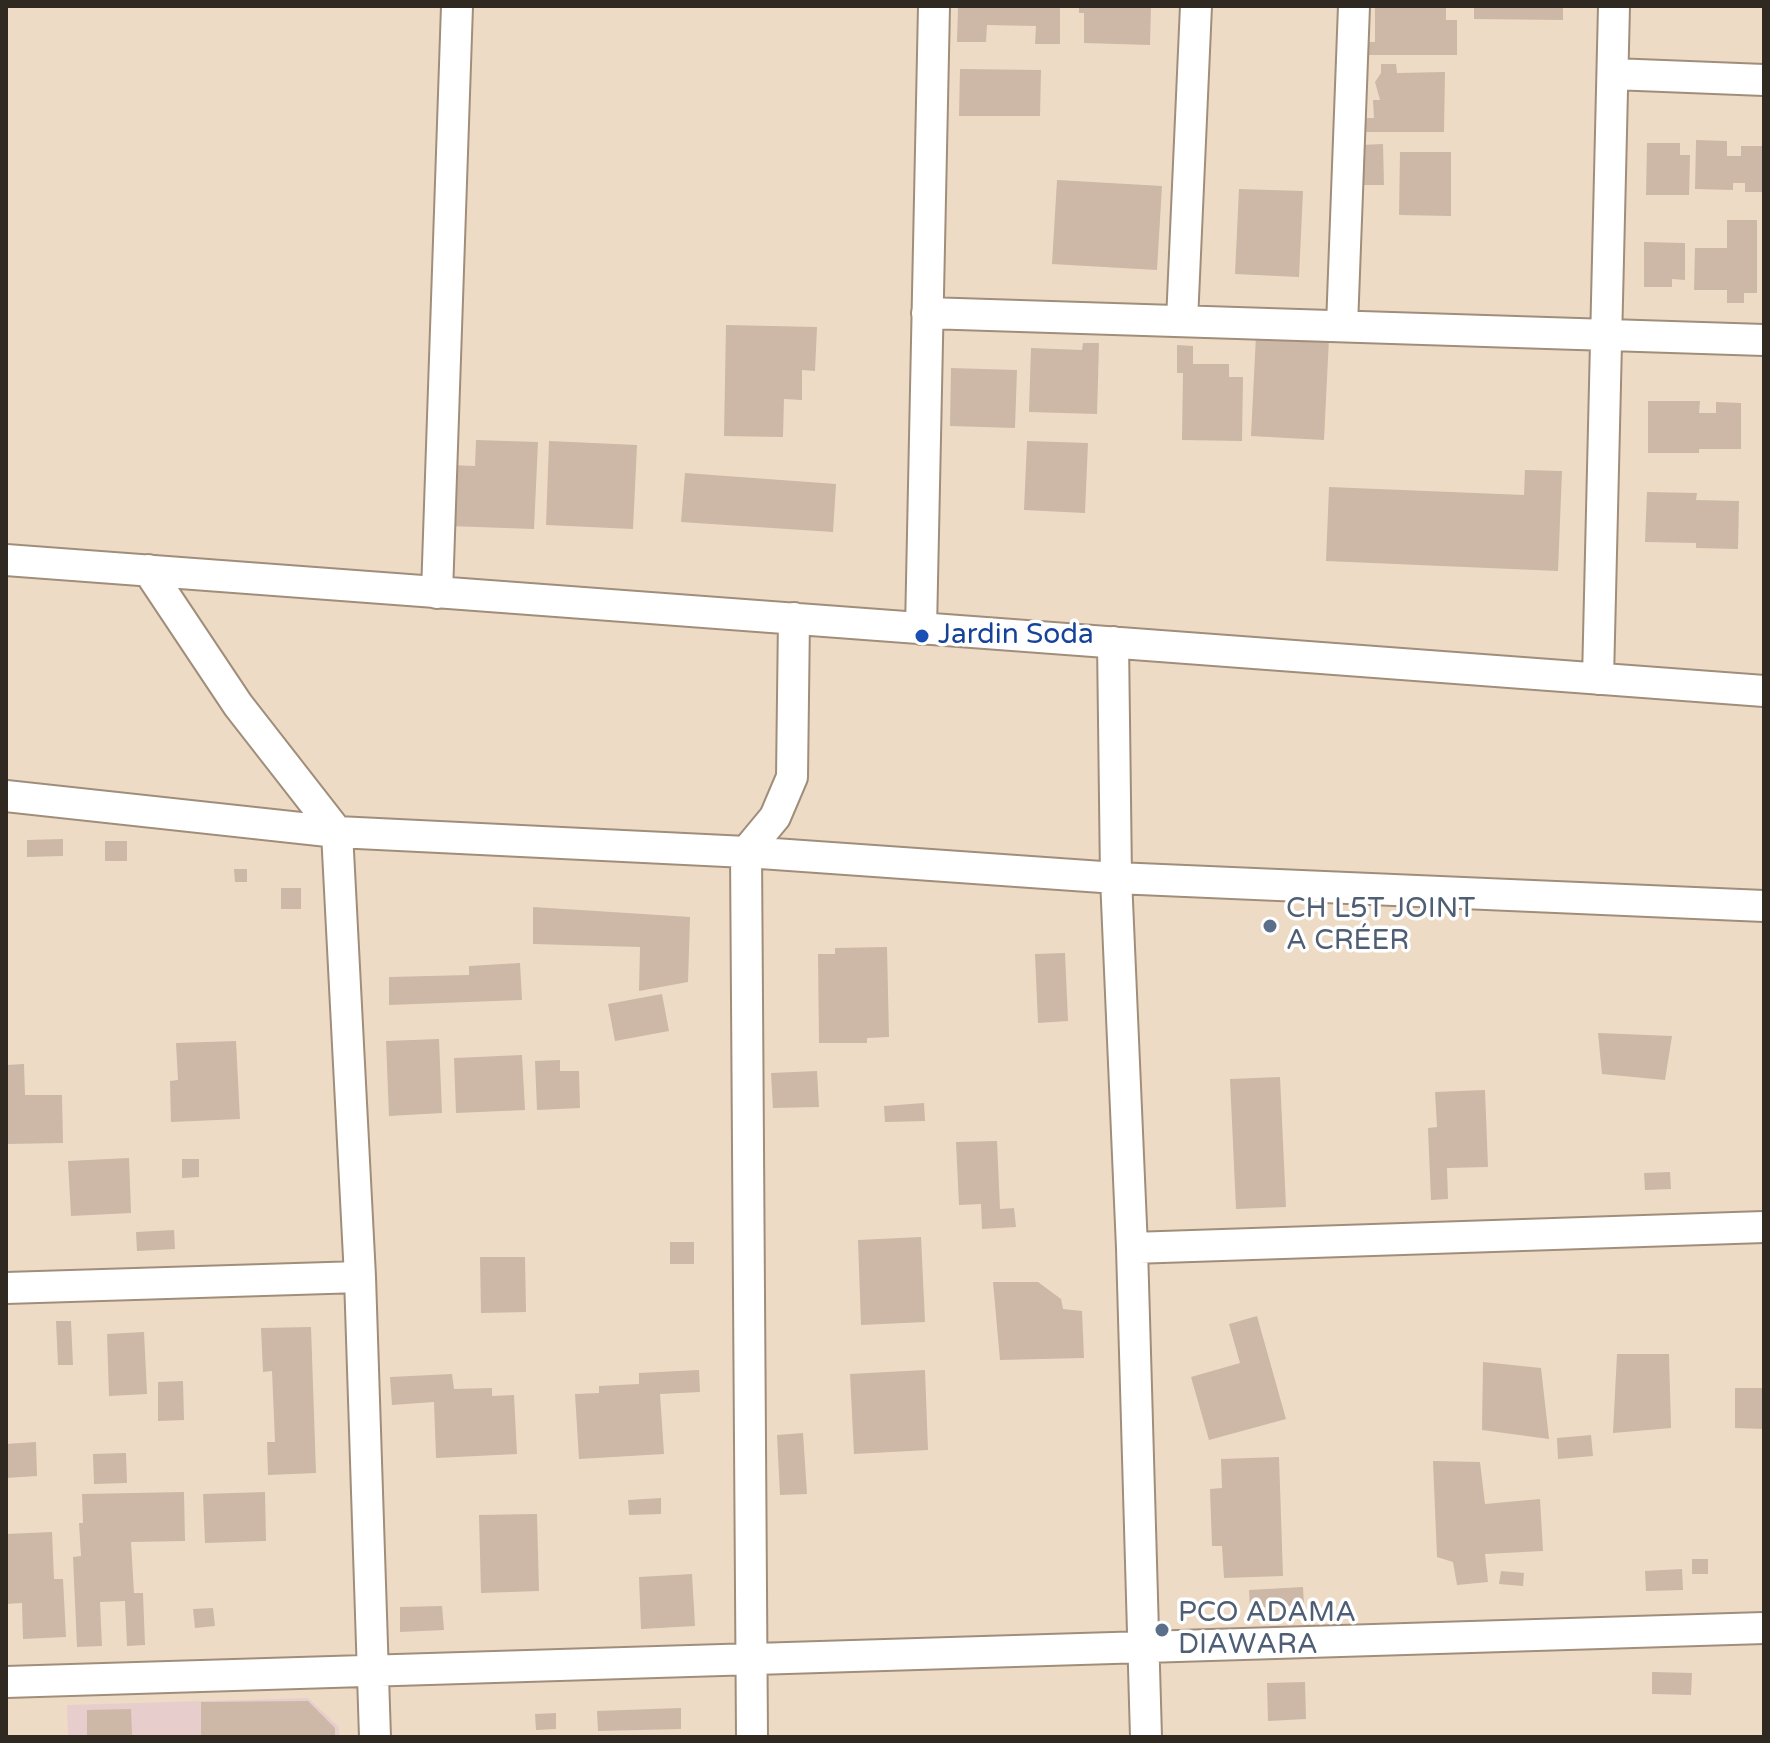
<!DOCTYPE html>
<meta charset="utf-8">
<style>
body{margin:0}
#map{position:relative;width:1770px;height:1743px;overflow:hidden;background:#eedbc6;font-family:"Varela Round",sans-serif}
canvas{display:block}
.frame{position:absolute;inset:0;border:8px solid #302921;pointer-events:none}
</style>
<div id="map">
<canvas width="1770" height="1743"></canvas>
<div class="frame"></div>
</div>
<script>
const g = document.querySelector('canvas').getContext('2d');
g.lineJoin = 'round';
function paint(path, color) { g.fillStyle = color; g.fill(path, 'evenodd'); }
const toPath = rows => new Path2D(rows.map(r => 'M' + r).join(''));
function strokePath(path, color, width, dash) { g.strokeStyle = color; g.lineWidth = width; g.lineCap = dash ? 'butt' : 'round'; g.setLineDash(dash || []); g.stroke(path); }
function write(font, color, halo, rows, align = 'center') {
  g.font = font + ' "Varela Round",sans-serif'; g.lineWidth = 7; g.setLineDash([]); g.textBaseline = 'middle'; g.strokeStyle = halo; g.fillStyle = color; for (const [text, x, y, turn = 0] of rows) {
    g.save(); g.translate(x, y); g.rotate((+turn || 0) * Math.PI / 180); g.textAlign = isNaN(turn) ? turn : align; if (halo) g.strokeText(text, 0, 0); g.fillText(text, 0, 0); g.restore();
  }
}
paint(toPath([
 [308,1698,339,1727,339,1737,68,1737,67,1705]
]), '#e8cdcd');
paint(toPath([
 [979,6,1060,6,1060,44,1035,44,1036,26,987,25,986,42,957,42,958,7,979,8],
 [1079,6,1151,6,1150,45,1084,43,1084,13,1079,13],
 [1375,6,1446,7,1446,20,1457,20,1457,55,1362,55,1362,42,1375,42],
 [1474,6,1563,6,1563,20,1474,19],
 [1381,64,1396,64,1397,73,1445,72,1444,132,1362,132,1361,118,1374,118,1373,100,1380,100,1375,82,1381,73],
 [960,69,1041,70,1040,116,959,116],
 [1696,140,1727,141,1727,156,1741,156,1741,146,1762,146,1763,192,1745,192,1745,183,1733,183,1733,190,1695,189],
 [1647,143,1680,143,1680,155,1690,155,1689,195,1646,195],
 [1383,144,1384,185,1360,185,1360,145],
 [1400,152,1451,152,1451,216,1399,215],
 [1057,180,1162,186,1157,270,1052,264],
 [1239,189,1303,191,1299,277,1235,274],
 [1727,220,1757,220,1757,293,1744,293,1744,303,1727,303,1727,290,1694,290,1695,248,1727,248],
 [1644,242,1685,243,1685,280,1672,279,1672,287,1644,287],
 [726,325,817,327,815,371,802,370,802,400,784,399,783,437,724,436],
 [1256,335,1329,338,1324,440,1251,436],
 [1083,343,1099,343,1097,414,1029,412,1031,348,1082,350],
 [1177,345,1193,346,1193,364,1229,364,1229,377,1243,377,1242,441,1182,440,1183,373,1177,373],
 [951,368,1017,370,1015,428,950,426],
 [1648,401,1700,401,1699,413,1716,413,1716,402,1741,403,1741,449,1699,449,1699,453,1648,453],
 [476,440,538,442,534,529,448,526,450,465,475,466],
 [549,441,637,445,633,529,546,525],
 [1027,441,1088,443,1085,513,1024,510],
 [1525,470,1562,471,1558,571,1326,561,1329,487,1524,495],
 [685,473,836,484,833,532,681,522],
 [1647,492,1697,493,1696,500,1739,501,1738,549,1696,548,1696,543,1645,542],
 [63,839,63,856,27,857,27,840],
 [105,841,127,841,127,861,105,861],
 [234,869,247,869,247,882,235,882],
 [281,888,301,888,301,909,281,909],
 [533,907,690,917,688,982,639,991,640,947,533,944],
 [887,947,889,1037,867,1038,867,1043,819,1043,818,954,835,954,835,948],
 [1065,953,1068,1021,1038,1023,1035,954],
 [520,963,522,1000,389,1005,389,977,469,975,469,966],
 [662,994,669,1031,615,1041,608,1004],
 [1598,1033,1672,1036,1665,1080,1602,1074],
 [439,1039,442,1113,389,1116,386,1041],
 [236,1041,240,1119,171,1122,170,1081,178,1080,176,1043],
 [522,1055,525,1110,456,1113,454,1058],
 [560,1060,560,1071,579,1071,580,1108,537,1110,535,1061],
 [24,1064,25,1095,62,1095,63,1143,6,1144,6,1065],
 [817,1071,819,1107,773,1108,771,1073],
 [1280,1077,1286,1207,1236,1209,1230,1079],
 [1485,1090,1488,1167,1447,1168,1448,1199,1431,1200,1428,1128,1437,1127,1435,1092],
 [924,1103,925,1121,885,1122,884,1106],
 [997,1141,1000,1209,1014,1208,1016,1227,982,1229,981,1204,959,1205,956,1142],
 [129,1158,131,1213,71,1216,68,1161],
 [182,1159,199,1159,199,1177,182,1178],
 [1670,1172,1671,1189,1645,1190,1644,1173],
 [174,1230,175,1249,137,1251,136,1232],
 [921,1237,925,1322,861,1325,858,1240],
 [670,1242,694,1242,694,1264,670,1264],
 [480,1257,525,1257,526,1312,481,1313],
 [993,1282,1038,1282,1061,1299,1063,1309,1082,1311,1084,1358,1000,1360],
 [1257,1316,1286,1419,1209,1440,1191,1377,1240,1363,1229,1324],
 [56,1321,71,1321,73,1365,58,1365],
 [311,1327,316,1473,268,1475,267,1442,275,1442,272,1371,263,1372,261,1328],
 [144,1332,147,1394,109,1396,107,1334],
 [1617,1354,1669,1354,1671,1428,1613,1433],
 [1483,1362,1541,1368,1549,1439,1482,1430],
 [699,1370,700,1392,660,1394,664,1454,579,1459,575,1394,599,1393,599,1386,639,1384,639,1373],
 [925,1370,928,1450,854,1454,850,1374],
 [452,1374,454,1389,492,1388,492,1396,514,1395,517,1454,436,1458,434,1402,392,1405,390,1377],
 [183,1381,184,1420,158,1421,158,1382],
 [1735,1388,1764,1388,1764,1429,1735,1428],
 [803,1433,807,1494,780,1495,777,1435],
 [1591,1435,1593,1456,1558,1459,1557,1438],
 [36,1442,37,1476,6,1478,6,1444],
 [126,1453,127,1483,94,1484,93,1454],
 [1279,1457,1283,1576,1224,1578,1222,1546,1212,1546,1210,1489,1222,1488,1221,1459],
 [1433,1461,1480,1462,1485,1504,1540,1499,1543,1551,1485,1554,1488,1582,1457,1585,1453,1562,1437,1557],
 [184,1492,185,1541,131,1542,134,1593,143,1593,145,1645,127,1646,125,1601,100,1602,102,1646,77,1647,73,1557,81,1556,79,1523,83,1523,82,1494],
 [265,1492,266,1541,205,1543,203,1494],
 [661,1498,661,1514,629,1515,628,1500],
 [537,1514,539,1591,481,1593,479,1515],
 [52,1532,54,1579,63,1579,66,1637,23,1639,22,1603,6,1604,6,1534],
 [1692,1559,1708,1559,1708,1574,1692,1574],
 [1682,1569,1683,1590,1646,1591,1645,1571],
 [1501,1571,1524,1573,1523,1586,1499,1584],
 [692,1574,695,1626,641,1629,639,1577],
 [1303,1587,1304,1605,1250,1608,1249,1590],
 [442,1606,444,1630,400,1632,400,1607],
 [213,1608,215,1626,195,1628,193,1609],
 [1652,1672,1692,1673,1691,1695,1652,1694],
 [1305,1682,1306,1719,1268,1721,1267,1683],
 [308,1701,335,1728,335,1737,201,1737,201,1702],
 [681,1708,681,1729,598,1731,597,1711],
 [131,1709,132,1735,87,1736,87,1710],
 [556,1713,556,1729,536,1730,535,1714]
]), '#cdb7a6');
const street = toPath([
 [1613,74,1764,80],
 [927,313,1764,340],
 [1182,321,1196,6],
 [1342,326,1354,6],
 [6,560,1764,691],
 [148,570,238,705,337,832,360,1277,375,1737],
 [437,593,457,6],
 [921,629,934,6],
 [1113,642,1116,878,1132,1248,1146,1737],
 [1598,679,1614,6],
 [6,796,337,832,746,852,1116,878,1764,906],
 [1132,1248,1764,1227],
 [6,1288,360,1277],
 [6,1682,1764,1628],
 [752,1737,746,852,775,817,792,777,794,618]
]);
strokePath(street, '#a08e7b', 34);
strokePath(street, '#fff', 30);
for (const [x, y, r, color] of [
 [922,636,8,"#1a4fb4"],
 [1270,926,8,"#5c6f8a"],
 [1162,1630,8,"#5c6f8a"]
]) { const dot = new Path2D(); dot.arc(x, y, r, 0, 2 * Math.PI); g.fillStyle = color; g.fill(dot); strokePath(dot, '#fff', 3); }
write('28px', '#164399', '#fff', [
 ["Jardin Soda",938,636]
], 'left');
write('28px', '#4e5e75', '#fff', [
 ["CH L5T JOINT",1286,910],
 ["A CRÉER",1286,942],
 ["PCO ADAMA",1178,1614],
 ["DIAWARA",1178,1646]
], 'left');
</script>
